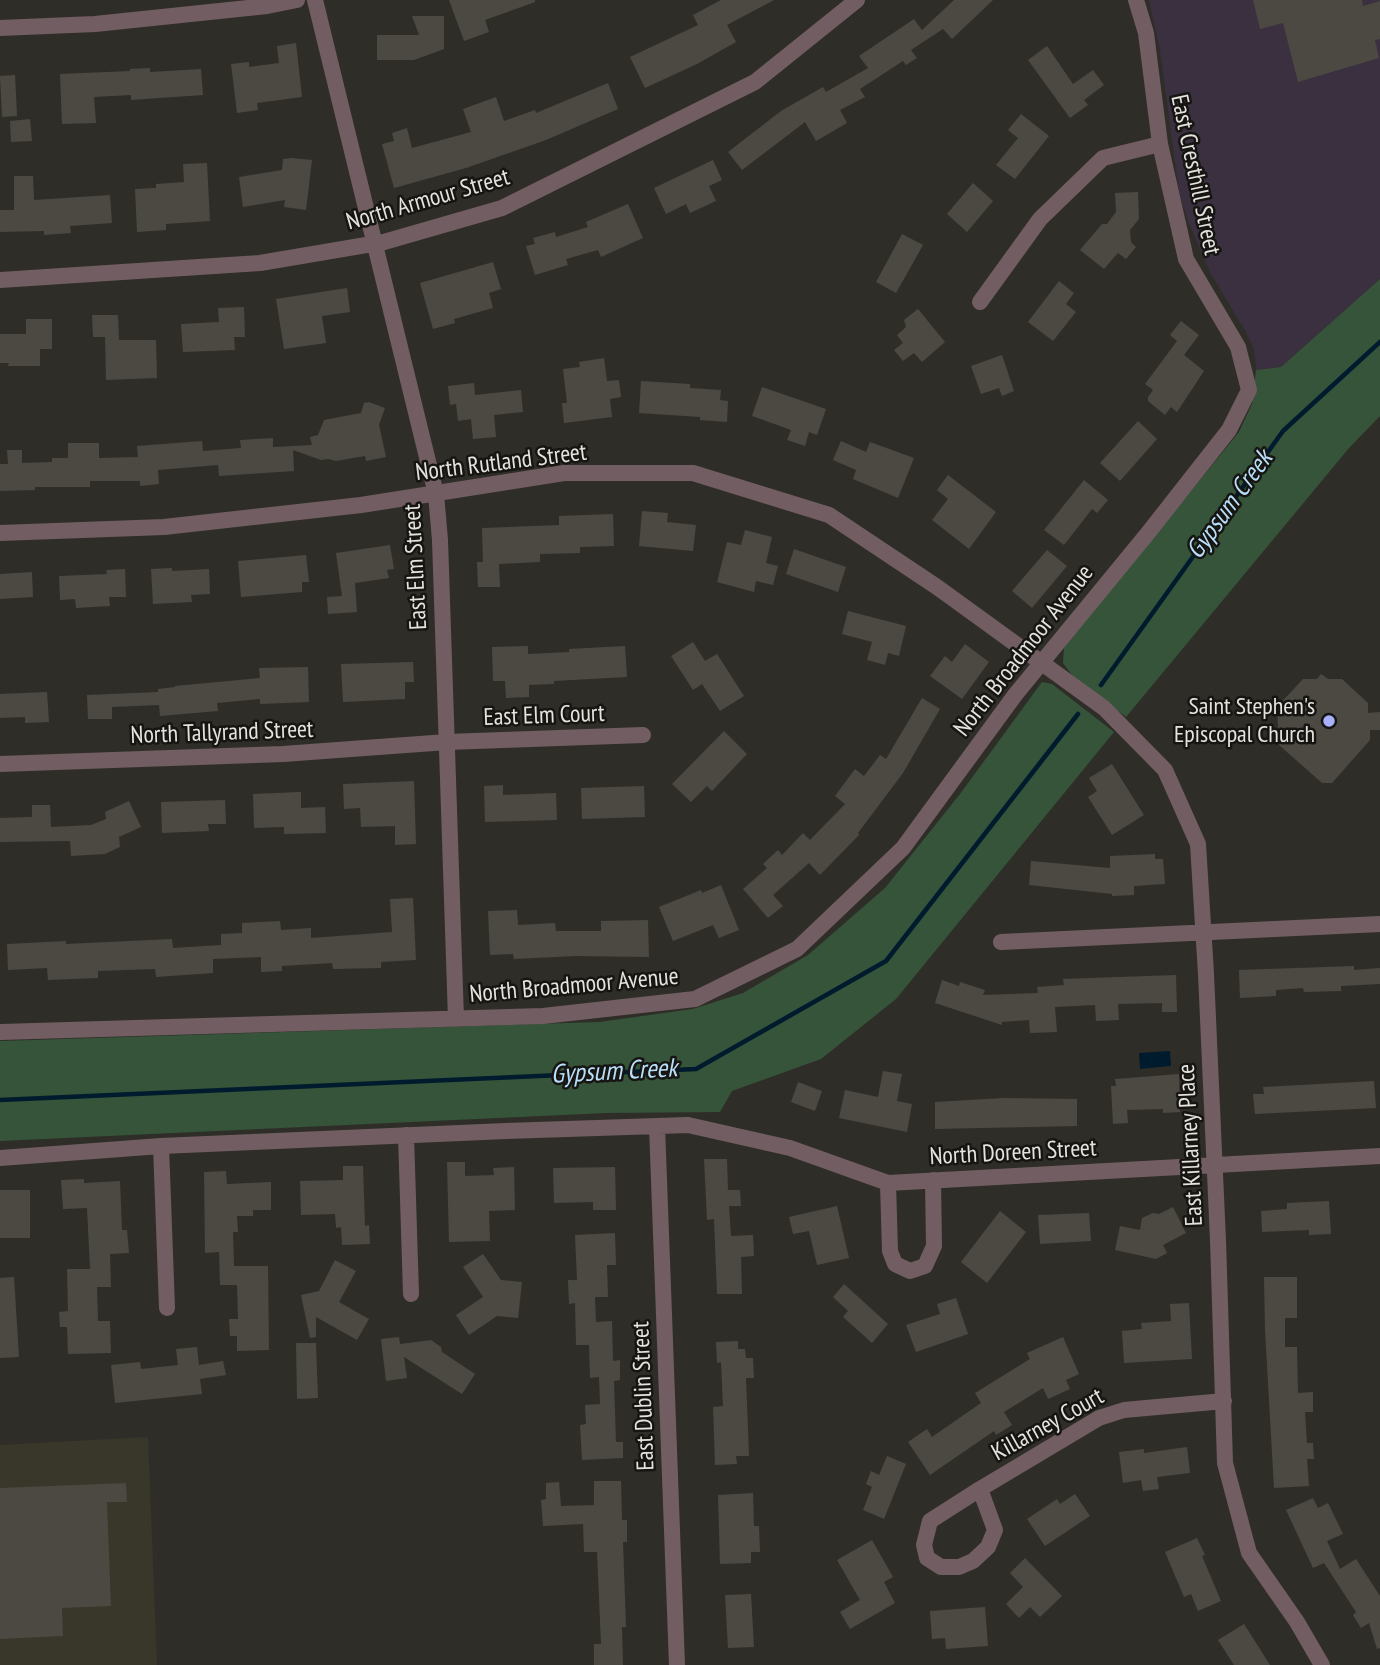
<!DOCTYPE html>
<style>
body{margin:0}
canvas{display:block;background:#2f2d27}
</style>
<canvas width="1380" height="1665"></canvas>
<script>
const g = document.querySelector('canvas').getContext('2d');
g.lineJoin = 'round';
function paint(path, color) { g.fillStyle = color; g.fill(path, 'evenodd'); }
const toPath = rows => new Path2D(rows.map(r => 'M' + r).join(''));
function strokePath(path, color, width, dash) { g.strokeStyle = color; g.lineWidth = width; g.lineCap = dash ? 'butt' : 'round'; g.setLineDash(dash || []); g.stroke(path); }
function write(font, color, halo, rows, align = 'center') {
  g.font = font + ' "PT Sans Narrow",sans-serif'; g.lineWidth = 5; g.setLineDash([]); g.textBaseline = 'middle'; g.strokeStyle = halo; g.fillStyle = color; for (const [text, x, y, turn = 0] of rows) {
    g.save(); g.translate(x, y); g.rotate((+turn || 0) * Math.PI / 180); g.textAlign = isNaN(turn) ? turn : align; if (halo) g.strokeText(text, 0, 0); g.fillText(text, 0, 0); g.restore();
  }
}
paint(toPath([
 [148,1437,157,1665,0,1665,0,1445]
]), '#39362a');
paint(toPath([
 [1149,0,1380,0,1380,279,1281,367,1256,370,1254,349,1246,332,1211,274,1188,221,1179,192,1160,50]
]), '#3a3040');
paint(toPath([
 [1380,279,1380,416,1349,448,1126,717,1072,675,1063,663,1064,647,1239,432,1252,404,1256,370,1281,367],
 [1042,682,1052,684,1114,732,896,999,821,1059,732,1091,720,1112,606,1113,0,1141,0,1041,599,1022,693,1009,743,993,808,955,885,888,960,794]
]), '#35543a');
paint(toPath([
 [1170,1051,1171,1066,1140,1069,1139,1053]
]), '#001b2d');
strokePath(toPath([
 [1101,685,1283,431,1380,342],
 [0,1100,696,1069,886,961,1078,714]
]), '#001b2d', 4.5);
paint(toPath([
 [449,0,535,0,535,2,485,20,489,32,464,41],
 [721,0,774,0,727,25,736,42,697,64,645,88,630,57,698,25,693,15],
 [954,0,993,0,952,39,943,29,911,50,917,58,906,65,903,61,860,89,865,97,840,110,847,123,816,141,805,122,742,170,728,152,781,111,823,87,826,92,868,68,859,56,914,19,922,30],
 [1253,0,1362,0,1363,6,1380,1,1380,39,1375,40,1379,58,1298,82,1283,23,1260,29],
 [412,16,444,16,444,49,414,60,377,60,377,35,419,35],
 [296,43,302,97,257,103,258,110,237,113,231,64,249,62,249,67,279,63,277,46],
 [1047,46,1073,84,1093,70,1104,85,1084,100,1088,105,1070,118,1028,60],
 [150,68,150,72,201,69,203,95,131,100,131,95,94,97,96,123,62,124,60,74,130,71,130,69],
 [15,75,17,116,2,117,0,76],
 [608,83,618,109,546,140,466,168,394,188,382,144,394,141,392,133,407,128,412,148,471,132,463,109,496,97,504,121,535,110,536,113],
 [1021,114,1049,136,1015,179,996,165,1018,138,1008,130],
 [30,119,32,141,11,142,10,121],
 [292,158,312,160,306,210,284,207,285,200,243,207,239,177,282,170,283,159],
 [713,160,722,180,709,186,716,201,690,213,686,204,666,214,654,188],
 [207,163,210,221,166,224,166,230,137,232,135,189,156,188,156,184,184,182,183,164],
 [14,176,33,176,34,200,110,195,112,223,70,226,71,233,44,235,44,231,0,232,0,210,14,210],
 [973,183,993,201,967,232,947,214],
 [1138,192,1139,219,1130,230,1131,242,1136,247,1126,259,1118,253,1104,269,1080,250,1102,224,1107,224,1116,212,1115,193],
 [628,204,643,238,601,257,598,250,566,259,568,265,535,275,526,246,535,244,533,238,555,232,556,237,588,227,586,222],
 [902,234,923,245,896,293,876,282],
 [493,262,501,289,489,293,493,308,454,319,455,323,433,329,420,283],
 [1059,281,1074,293,1066,304,1076,312,1053,341,1028,322],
 [347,288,350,312,322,316,326,343,284,349,276,299],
 [244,307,245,337,234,337,235,350,183,352,181,324,219,322,218,308],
 [918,309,945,342,922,362,914,353,903,361,894,350,903,343,897,335,906,327,904,320],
 [92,315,118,315,119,340,156,340,157,378,106,380,105,337,93,337],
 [26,319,52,319,52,349,40,349,40,366,8,366,9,363,0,363,0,334,26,334],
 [1181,321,1199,335,1184,355,1204,371,1177,412,1171,407,1165,415,1148,401,1148,397,1153,390,1145,384,1177,341,1170,335],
 [1002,355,1014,391,1002,396,999,388,981,394,971,366],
 [604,358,607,381,619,380,621,397,610,399,612,417,564,423,562,403,567,403,563,369,580,367,579,362],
 [641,381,690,384,690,388,721,390,720,400,728,401,727,422,700,420,700,417,639,413],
 [474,383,475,395,521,390,523,412,494,415,496,437,473,439,471,419,458,421,456,404,450,405,448,386],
 [762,387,826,409,817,435,809,432,805,446,787,440,791,430,752,416],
 [369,402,385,408,379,425,386,457,366,461,365,456,336,461,329,459,321,460,293,450,294,471,219,476,218,465,158,470,159,484,140,486,140,481,90,481,90,487,35,487,35,490,0,491,0,464,8,464,7,450,22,450,22,463,52,462,52,458,68,458,68,443,99,443,99,458,138,457,137,446,202,441,203,451,241,448,240,440,273,438,273,447,312,445,310,437,318,435,324,420,361,413,364,403],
 [1138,421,1157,439,1120,481,1100,463],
 [841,441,866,452,870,442,914,458,898,498,853,479,856,470,833,460],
 [948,475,996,512,969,549,932,520,948,499,937,490],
 [1084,480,1108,500,1097,513,1092,509,1064,545,1044,530],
 [642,511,668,513,667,522,696,525,693,551,639,546],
 [613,514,614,546,580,547,580,553,540,554,540,562,499,564,500,587,478,587,477,562,483,562,482,528,559,525,559,516],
 [745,530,772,537,766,563,778,566,773,585,756,581,754,592,717,582,727,542,741,545],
 [390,545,394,569,387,570,389,578,355,583,357,612,328,614,327,597,342,596,336,553],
 [794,549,846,567,838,592,786,574],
 [1047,550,1067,566,1032,608,1012,591],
 [306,555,309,582,302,582,302,592,241,597,238,561],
 [172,568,172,571,209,569,210,594,191,595,192,602,153,604,151,569],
 [125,569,126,597,109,597,110,606,76,608,75,599,60,600,59,576,107,574,106,570],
 [32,572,33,597,0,599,0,574],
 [848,611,906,626,899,656,888,653,885,665,867,660,872,642,842,634],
 [693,642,705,661,717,654,744,696,720,711,702,684,693,690,671,656],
 [965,644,989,662,962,699,930,676,945,656,952,662],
 [528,646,528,654,569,652,569,649,625,646,627,677,554,681,554,684,529,685,529,697,506,698,505,681,493,681,492,647],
 [413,662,414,682,405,682,405,699,343,702,341,664],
 [308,667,309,702,260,704,260,699,217,703,218,711,160,716,159,705,112,707,112,719,88,719,87,695,158,692,158,689,175,687,175,686,260,678,259,668],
 [1321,674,1328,679,1342,679,1368,703,1368,713,1380,712,1380,730,1370,730,1370,740,1332,783,1322,783,1279,745,1277,707,1303,679,1317,679],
 [47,692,49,722,25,723,25,717,0,718,0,694],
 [922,698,940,709,903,773,858,833,859,835,820,875,809,863,773,895,783,906,768,918,743,889,767,868,763,864,778,850,782,855,803,833,810,840,845,804,835,796,855,769,864,776,880,755,886,759],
 [724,731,747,754,712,791,707,786,691,802,672,784],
 [1112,764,1144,815,1112,835,1088,797,1097,791,1089,778],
 [414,781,416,844,395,845,395,826,361,827,360,808,344,809,343,784],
 [503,785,503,795,556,793,557,820,485,822,484,786],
 [644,786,645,817,582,819,581,788],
 [301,792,301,808,325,807,326,833,284,834,284,827,254,828,253,794],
 [225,800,226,824,208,824,209,831,162,833,161,802],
 [129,801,141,827,119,837,120,847,105,854,71,856,70,841,0,842,0,818,32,817,32,805,50,805,51,827,91,825,106,819,105,812],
 [1155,854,1155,859,1163,859,1165,884,1134,886,1134,895,1112,896,1112,894,1029,885,1031,861,1110,868,1110,856],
 [721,885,739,930,719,938,713,925,673,941,659,907,701,890,702,893],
 [413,898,416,960,381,962,381,968,333,969,332,963,282,966,282,971,261,972,261,957,213,959,213,973,156,977,155,969,98,971,98,978,48,980,47,968,8,970,7,944,66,941,66,944,172,939,173,948,221,945,221,934,242,933,242,923,280,921,281,930,311,928,311,938,392,932,390,899],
 [517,910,518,925,555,923,556,931,601,931,601,921,648,920,649,957,576,956,514,959,513,954,490,955,488,911],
 [1354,966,1354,970,1380,968,1380,984,1341,986,1341,991,1304,992,1303,988,1276,990,1276,996,1240,998,1239,970],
 [1176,975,1177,1012,1162,1012,1162,1003,1118,1004,1119,1020,1096,1021,1095,1005,1055,1007,1057,1032,1030,1033,1029,1020,1002,1022,1002,1025,935,1003,942,980,959,986,960,982,985,990,983,995,1038,993,1037,987,1064,985,1063,979],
 [883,1071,902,1074,897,1101,912,1104,907,1132,839,1118,845,1090,878,1097],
 [1179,1074,1180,1112,1163,1113,1163,1109,1127,1110,1128,1123,1113,1124,1111,1086,1116,1086,1115,1079],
 [1374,1081,1376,1108,1255,1114,1253,1094,1264,1094,1263,1087],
 [798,1082,822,1091,815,1111,791,1102],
 [1003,1098,1077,1099,1077,1126,935,1129,935,1102],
 [704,1159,727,1159,728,1190,740,1190,741,1206,729,1206,731,1236,753,1235,754,1256,741,1257,742,1294,717,1294,714,1219,707,1220],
 [447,1162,465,1162,465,1176,494,1175,493,1168,514,1167,515,1210,489,1211,490,1241,449,1242],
 [343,1166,363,1166,365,1226,369,1225,370,1244,342,1245,341,1227,336,1228,335,1214,301,1215,300,1181,343,1180],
 [615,1167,616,1210,593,1210,593,1202,554,1203,553,1168],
 [226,1171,227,1184,271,1182,271,1210,253,1210,253,1216,237,1216,238,1232,233,1232,234,1266,268,1266,269,1350,237,1351,237,1336,230,1336,229,1319,238,1319,237,1285,220,1285,219,1252,205,1253,204,1172],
 [84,1179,84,1183,120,1181,122,1230,127,1230,129,1253,110,1254,111,1287,97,1287,98,1321,110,1321,111,1353,68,1354,67,1327,60,1327,59,1312,68,1311,67,1269,90,1269,87,1208,63,1209,61,1180],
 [0,1190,30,1190,30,1238,0,1238],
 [1329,1201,1331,1234,1309,1235,1309,1230,1262,1232,1261,1211,1287,1209,1287,1203],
 [837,1206,849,1258,817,1265,809,1231,793,1234,789,1217],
 [1173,1207,1186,1233,1163,1245,1167,1253,1156,1259,1115,1250,1120,1226,1140,1230,1142,1218,1153,1213,1159,1214],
 [1000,1211,1026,1232,987,1283,961,1262],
 [1089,1213,1091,1241,1040,1244,1038,1215],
 [615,1233,616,1265,607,1265,608,1297,595,1297,596,1322,612,1321,613,1361,620,1360,620,1380,614,1381,616,1442,623,1442,623,1458,582,1460,580,1425,586,1424,585,1405,600,1404,599,1377,590,1378,589,1345,576,1345,575,1303,569,1304,568,1280,577,1280,575,1235],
 [483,1254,501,1280,522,1282,518,1318,497,1316,469,1335,456,1315,483,1297,463,1267],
 [335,1260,356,1271,339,1302,369,1319,357,1340,316,1317,316,1337,310,1338,301,1295,319,1291],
 [14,1277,19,1357,0,1358,0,1278],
 [1264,1277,1297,1277,1297,1318,1285,1318,1285,1347,1297,1347,1298,1393,1313,1392,1313,1412,1305,1412,1307,1443,1313,1443,1314,1459,1307,1459,1309,1486,1274,1488,1265,1330],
 [844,1284,888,1324,872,1343,843,1317,848,1311,833,1297],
 [956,1298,968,1334,916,1352,906,1325,940,1314,937,1304],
 [1189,1303,1192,1359,1124,1363,1122,1331,1142,1329,1141,1323,1171,1321,1170,1304],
 [399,1337,400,1344,431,1340,441,1347,442,1352,475,1374,462,1394,404,1357,407,1378,386,1381,381,1339],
 [1063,1337,1079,1374,1066,1380,1070,1389,1048,1399,1043,1388,1004,1412,1012,1425,996,1435,994,1431,930,1475,908,1442,927,1429,932,1437,981,1403,975,1393,1030,1359,1027,1353],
 [738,1341,738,1349,745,1349,746,1358,753,1358,754,1378,746,1378,749,1456,736,1456,737,1464,715,1465,713,1407,723,1406,721,1362,717,1363,716,1342],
 [296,1343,316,1343,318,1398,297,1399],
 [197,1347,199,1365,223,1361,226,1375,200,1379,202,1394,115,1403,111,1365,140,1362,141,1369,178,1365,176,1349],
 [1187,1447,1190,1473,1157,1477,1159,1489,1143,1491,1141,1480,1123,1483,1119,1452,1144,1449,1144,1453],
 [887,1456,906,1464,884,1519,863,1510,872,1487,866,1484,871,1471,879,1475],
 [594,1481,621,1481,622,1520,627,1520,627,1542,623,1542,626,1627,622,1627,623,1665,594,1665,594,1644,601,1644,597,1552,584,1552,583,1524,543,1526,541,1500,546,1499,546,1483,559,1482,561,1506,594,1505],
 [126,1483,127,1502,107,1502,111,1606,62,1608,63,1636,0,1639,0,1488],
 [753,1493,754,1526,759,1526,760,1552,751,1552,751,1563,720,1564,718,1495],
 [1075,1494,1090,1516,1045,1546,1027,1519,1057,1499,1060,1504],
 [1313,1498,1318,1508,1328,1503,1343,1534,1327,1541,1340,1569,1356,1559,1380,1596,1380,1648,1377,1649,1369,1623,1361,1628,1353,1615,1356,1612,1324,1563,1313,1568,1286,1510],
 [1197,1538,1205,1555,1202,1556,1221,1601,1198,1611,1191,1594,1184,1597,1165,1552],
 [872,1540,893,1577,884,1582,895,1603,850,1629,840,1612,860,1600,837,1560],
 [1025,1558,1062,1596,1040,1617,1030,1607,1019,1618,1006,1604,1023,1587,1010,1573],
 [751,1594,754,1647,728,1648,725,1595],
 [985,1607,988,1646,946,1649,945,1638,932,1639,930,1611],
 [1244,1624,1270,1665,1234,1665,1218,1640]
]), '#4b4942');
strokePath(toPath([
 [315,0,436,494,440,540,456,1019],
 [0,28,95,24,267,6,297,0],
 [0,280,260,263,384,242,502,208,755,82,857,0],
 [980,302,1040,219,1103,158,1160,144],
 [0,533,164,527,361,505,564,473,693,473,829,515,937,587,1104,708,1165,770,1198,844,1206,974,1218,1240,1225,1463,1249,1553,1297,1622,1322,1665],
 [0,764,283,754,447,742,643,735],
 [1001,942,1380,924],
 [0,1032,543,1016,695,999,797,949,903,848,1015,695,1148,533,1229,430,1249,390,1238,347,1186,259,1160,144,1146,33,1136,0],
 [657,1126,677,1665],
 [406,1135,411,1294],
 [161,1146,167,1308],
 [0,1158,161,1146,506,1131,688,1125,790,1148,888,1183,1380,1156],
 [888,1183,890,1251,895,1264,910,1271,925,1266,934,1246,933,1180],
 [980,1489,995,1530,988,1547,973,1561,959,1567,941,1567,927,1558,924,1545,930,1521,980,1489,1099,1418,1124,1410,1224,1401]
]), '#725e62', 16);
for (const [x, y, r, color] of [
 [1329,721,7,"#a9b0fc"]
]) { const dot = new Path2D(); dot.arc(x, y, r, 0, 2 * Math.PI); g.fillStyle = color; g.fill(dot); strokePath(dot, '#161512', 2.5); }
write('24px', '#e4e3de', '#161512', [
 ["East Cresthill Street",1195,175,78],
 ["North Armour Street",428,200,-16],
 ["North Rutland Street",501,463,-7],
 ["East Elm Street",416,567,-93],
 ["North Broadmoor Avenue",1024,651,-52],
 ["East Elm Court",544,716,-2],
 ["North Tallyrand Street",222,733,-2],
 ["North Broadmoor Avenue",574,986,-5],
 ["East Killarney Place",1191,1145,-93],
 ["North Doreen Street",1013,1153,-3],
 ["East Dublin Street",644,1396,-92],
 ["Killarney Court",1048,1425,-29]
]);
write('24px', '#e4e3de', '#161512', [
 ["Saint Stephen's",1315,707],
 ["Episcopal Church",1315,735]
], 'right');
write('italic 26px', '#b9dffa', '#161512', [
 ["Gypsum Creek",1230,505,-54],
 ["Gypsum Creek",614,1072,-3]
]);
</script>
